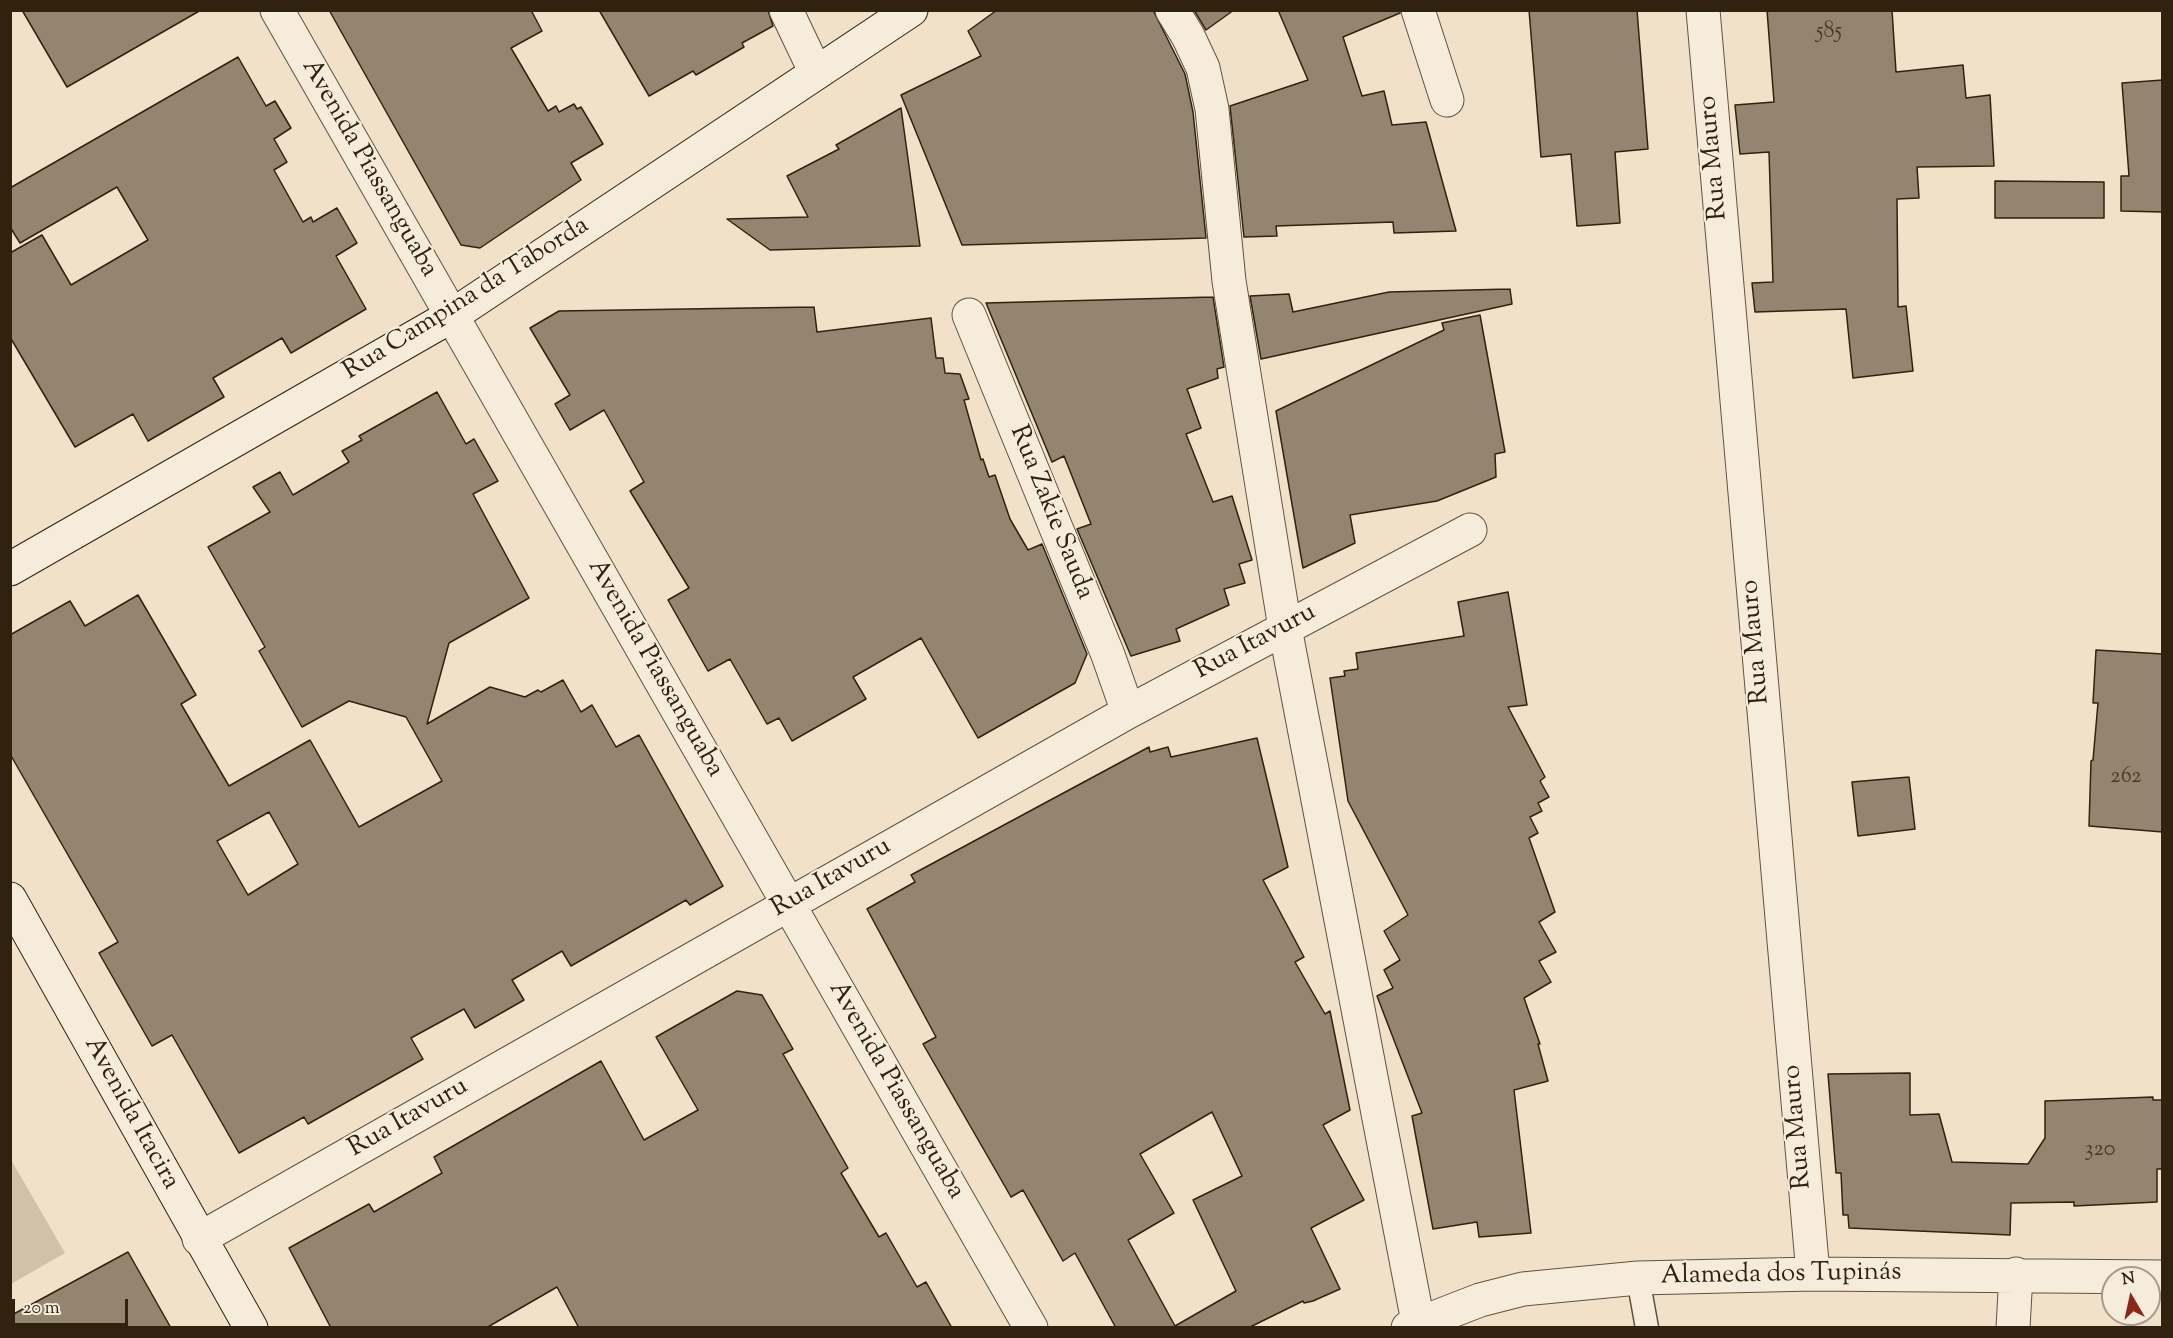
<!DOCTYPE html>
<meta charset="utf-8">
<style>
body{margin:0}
#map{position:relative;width:2173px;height:1338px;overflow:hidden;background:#f1e1c9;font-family:"Sorts Mill Goudy",serif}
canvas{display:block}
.frame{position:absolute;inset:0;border:12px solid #30220f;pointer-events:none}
.north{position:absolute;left:2101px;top:1266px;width:60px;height:60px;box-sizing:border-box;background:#f6ecdc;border:2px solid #a79b8a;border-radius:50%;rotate:351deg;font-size:16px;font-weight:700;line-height:24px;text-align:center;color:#30220f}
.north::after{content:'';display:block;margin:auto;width:21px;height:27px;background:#8f2418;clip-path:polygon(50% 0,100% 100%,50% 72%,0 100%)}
.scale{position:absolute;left:12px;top:1299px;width:116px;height:27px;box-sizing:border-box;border:3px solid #30220f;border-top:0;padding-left:8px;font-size:18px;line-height:21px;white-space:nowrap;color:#30220f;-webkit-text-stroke:4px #f6ecdc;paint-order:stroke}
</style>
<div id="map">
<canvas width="2173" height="1338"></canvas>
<div class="frame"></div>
<div class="north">N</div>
<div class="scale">20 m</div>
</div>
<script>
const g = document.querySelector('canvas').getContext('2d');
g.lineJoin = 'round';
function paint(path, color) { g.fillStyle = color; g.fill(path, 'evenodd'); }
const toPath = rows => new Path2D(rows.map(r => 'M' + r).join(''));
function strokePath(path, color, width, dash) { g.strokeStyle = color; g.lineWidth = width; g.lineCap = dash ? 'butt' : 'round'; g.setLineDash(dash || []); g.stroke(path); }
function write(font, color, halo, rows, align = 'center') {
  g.font = font + ' "Sorts Mill Goudy",serif'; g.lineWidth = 4.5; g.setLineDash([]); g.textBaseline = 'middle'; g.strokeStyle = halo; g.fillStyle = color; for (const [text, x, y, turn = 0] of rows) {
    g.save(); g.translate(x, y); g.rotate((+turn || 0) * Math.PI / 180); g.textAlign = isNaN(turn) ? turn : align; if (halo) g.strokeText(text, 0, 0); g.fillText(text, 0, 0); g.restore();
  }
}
paint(toPath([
 [10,1158,65,1253,11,1284,10,1284]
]), '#d0c1a9');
const building = toPath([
 [22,10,201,10,67,87,22,10],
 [329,10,531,10,542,31,511,48,548,111,556,106,559,112,574,104,577,109,581,107,603,144,571,163,581,180,480,248,461,245,329,10],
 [599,10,768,10,773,26,742,43,744,47,696,75,693,71,649,96,599,10],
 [997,10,1153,10,1185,74,1193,112,1206,238,962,245,901,95,981,56,968,31,997,10],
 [1194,10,1234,10,1206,30,1194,10],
 [1278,10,1400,10,1400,13,1343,37,1362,96,1384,91,1392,125,1426,122,1456,231,1394,233,1393,222,1276,226,1277,236,1244,237,1230,106,1308,80,1278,10],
 [1529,10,1637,10,1648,149,1615,152,1620,223,1577,226,1571,154,1541,157,1529,10],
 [1767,10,1892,10,1896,72,1963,65,1966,98,1990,95,1994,166,1917,167,1919,198,1897,199,1898,307,1906,306,1913,371,1853,378,1846,309,1755,312,1752,283,1773,282,1769,152,1740,154,1735,105,1774,102,1767,10],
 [238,57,266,106,275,101,291,128,274,139,287,162,274,170,303,222,311,217,313,222,337,208,357,243,336,256,366,309,291,353,282,338,213,378,224,397,148,441,133,414,75,447,10,337,10,253,42,235,71,285,148,240,117,187,20,243,10,227,10,188,238,57],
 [2163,80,2163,212,2121,211,2121,176,2129,176,2122,83,2163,80],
 [901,108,920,246,770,250,727,219,808,217,787,176,839,149,836,145,901,108],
 [1995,181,2104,182,2104,218,1995,218,1995,181],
 [1510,289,1512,304,1261,359,1250,296,1289,294,1293,312,1389,292,1510,289],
 [1213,297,1224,367,1217,369,1218,378,1187,389,1201,428,1186,434,1213,502,1232,496,1252,560,1239,564,1245,583,1224,589,1229,605,1176,629,1180,641,1131,656,1077,529,1091,524,1064,456,1052,462,986,303,1213,297],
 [814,307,817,332,931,318,936,358,943,358,945,373,960,374,969,399,964,400,981,460,983,459,989,477,995,475,1010,519,1028,550,1042,544,1087,654,1075,683,978,738,921,638,853,677,866,699,792,741,779,718,767,724,730,659,708,671,668,600,689,588,630,491,644,482,604,410,570,430,555,404,570,395,530,328,559,311,814,307],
 [1480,315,1505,452,1495,454,1496,477,1437,501,1350,515,1355,543,1303,568,1276,411,1444,330,1442,323,1480,315],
 [437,392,466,444,474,439,498,481,473,494,529,598,449,643,427,724,490,687,525,697,538,690,541,692,563,680,581,712,592,705,616,747,639,735,723,886,690,905,686,900,571,966,562,951,512,980,524,1000,475,1028,464,1009,411,1038,423,1059,308,1124,304,1117,239,1153,172,1035,152,1046,99,953,118,942,10,754,10,635,70,601,85,626,138,595,196,695,181,704,229,786,310,740,359,827,442,781,406,717,349,701,302,727,259,651,265,647,208,547,270,512,253,487,280,472,293,495,349,462,342,451,362,440,359,436,437,392],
 [269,812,298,864,248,895,217,841,269,812],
 [1508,592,1527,705,1508,707,1545,777,1540,781,1549,797,1538,803,1542,811,1530,817,1538,833,1529,838,1555,912,1539,922,1556,952,1539,961,1551,982,1524,998,1540,1044,1538,1044,1548,1081,1514,1090,1531,1233,1479,1237,1477,1222,1433,1229,1412,1116,1422,1113,1377,996,1393,988,1384,970,1400,960,1384,931,1408,915,1348,801,1330,678,1345,676,1344,671,1358,669,1356,653,1464,636,1458,602,1508,592],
 [2096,650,2163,654,2163,832,2089,826,2091,761,2093,760,2098,703,2093,703,2096,650],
 [1257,738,1288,867,1263,880,1304,957,1295,962,1325,1014,1330,1011,1350,1110,1323,1125,1364,1200,1311,1228,1340,1289,1313,1301,1304,1303,1303,1301,1248,1328,1116,1328,1075,1253,1063,1261,1023,1190,1011,1197,999,1176,923,1044,936,1037,867,909,915,882,911,875,1149,747,1150,752,1168,747,1171,757,1257,738],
 [1212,1112,1242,1176,1193,1200,1236,1291,1175,1326,1128,1240,1174,1213,1140,1154,1212,1112],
 [1909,777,1915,829,1858,836,1852,782,1909,777],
 [737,991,762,995,793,1049,783,1054,848,1168,841,1173,879,1237,886,1233,917,1287,926,1282,952,1328,579,1328,557,1287,486,1328,331,1328,289,1248,369,1204,374,1212,442,1173,434,1157,601,1061,644,1140,698,1110,656,1037,737,991],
 [1910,1073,1910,1115,1939,1114,1952,1162,2028,1164,2045,1138,2045,1101,2153,1097,2153,1100,2163,1100,2163,1169,2157,1169,2157,1202,2074,1206,2074,1202,2011,1203,2010,1235,1849,1228,1848,1215,1843,1215,1841,1173,1836,1173,1828,1074,1910,1073],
 [128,1252,171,1328,10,1328,10,1316,128,1252]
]);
paint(building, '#948570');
strokePath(building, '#30220f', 1.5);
const lane = toPath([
 [1638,1278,1647,1328]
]);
const street = toPath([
 [277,10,1031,1328],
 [786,10,816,73],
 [1172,10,1188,36,1203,68,1212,109,1229,281,1285,628,1418,1322],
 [1418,10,1447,100],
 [1703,10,1813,1274],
 [969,315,1108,655,1128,712],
 [199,1239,1128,712,1470,530],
 [1408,1328,1480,1300,1523,1289,1638,1278,1813,1274,2162,1277],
 [2013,1328,2016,1274]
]);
const secondary = toPath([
 [10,569,453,315,911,10],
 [10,899,251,1328]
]);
strokePath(lane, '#60523e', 25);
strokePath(street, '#60523e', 35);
strokePath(secondary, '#30220f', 35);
strokePath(lane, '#f6ecdc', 22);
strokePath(street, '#f6ecdc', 33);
strokePath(secondary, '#f6ecdc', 33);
write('22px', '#493b27', null, [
 ["585",1829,33],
 ["262",2126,778],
 ["320",2100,1151]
]);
write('26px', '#30220f', '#f6ecdc', [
 ["Rua Mauro",1715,158,-95],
 ["Avenida Piassanguaba",368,169,60],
 ["Rua Campina da Taborda",467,300,-32],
 ["Rua Zakie Sauda",1050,513,68],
 ["Rua Mauro",1757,642,-95],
 ["Rua Itavuru",1256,643,-28],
 ["Avenida Piassanguaba",654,669,60],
 ["Rua Itavuru",832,879,-30],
 ["Avenida Piassanguaba",895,1091,60],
 ["Avenida Itacira",130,1114,61],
 ["Rua Itavuru",409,1119,-30],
 ["Rua Mauro",1799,1127,-95],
 ["Alameda dos Tupinás",1781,1276,-1]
]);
</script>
